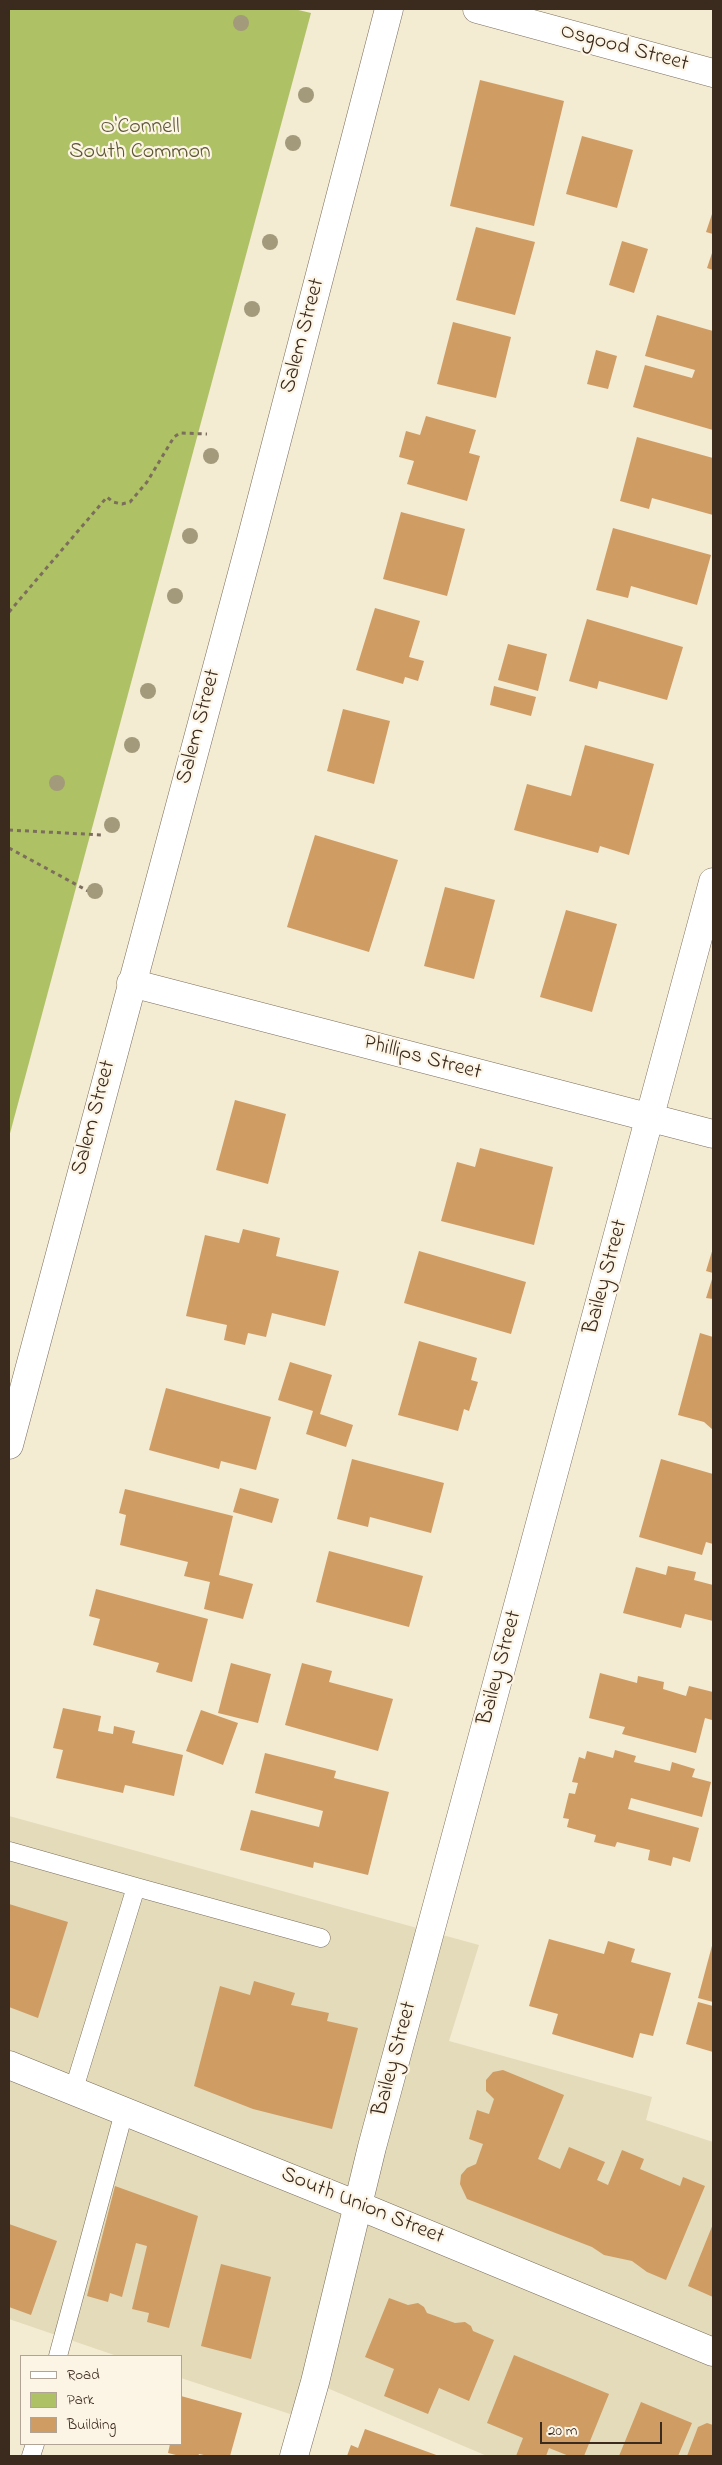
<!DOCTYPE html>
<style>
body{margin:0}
#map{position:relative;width:722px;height:2465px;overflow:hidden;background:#f4ebd3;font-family:"Indie Flower",sans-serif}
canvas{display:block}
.frame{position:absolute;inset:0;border:10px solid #3b2a1e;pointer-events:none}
.legend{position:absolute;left:20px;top:2355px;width:162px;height:90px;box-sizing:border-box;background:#fcf5e5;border:1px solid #afa495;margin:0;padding:6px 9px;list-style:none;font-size:15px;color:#3b2a1e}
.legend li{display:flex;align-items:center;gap:10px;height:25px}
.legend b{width:25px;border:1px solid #afa495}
.scale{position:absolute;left:540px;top:2422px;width:122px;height:22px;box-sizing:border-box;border:2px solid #3b2a1e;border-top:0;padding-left:6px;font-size:15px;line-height:18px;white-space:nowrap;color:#3b2a1e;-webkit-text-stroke:4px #fcf5e5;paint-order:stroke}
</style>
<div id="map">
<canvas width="722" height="2465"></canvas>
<div class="frame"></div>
<ul class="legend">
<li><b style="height:6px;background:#fff"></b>Road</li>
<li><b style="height:14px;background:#afc165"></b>Park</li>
<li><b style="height:14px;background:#cf9c64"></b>Building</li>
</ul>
<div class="scale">20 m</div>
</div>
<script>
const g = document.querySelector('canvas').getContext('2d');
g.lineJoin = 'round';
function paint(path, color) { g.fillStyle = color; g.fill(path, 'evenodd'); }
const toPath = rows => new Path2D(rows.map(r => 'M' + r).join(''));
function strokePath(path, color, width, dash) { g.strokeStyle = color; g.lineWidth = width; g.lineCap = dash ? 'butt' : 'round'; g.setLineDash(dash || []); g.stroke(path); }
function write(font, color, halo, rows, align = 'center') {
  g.font = font + ' "Indie Flower",sans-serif'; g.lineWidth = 4.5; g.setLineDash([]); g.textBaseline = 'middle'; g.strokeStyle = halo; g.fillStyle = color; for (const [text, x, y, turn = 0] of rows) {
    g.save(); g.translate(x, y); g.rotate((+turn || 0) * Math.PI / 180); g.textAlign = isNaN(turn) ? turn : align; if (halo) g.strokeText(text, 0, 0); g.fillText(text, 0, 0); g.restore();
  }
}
paint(toPath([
 [9,1816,479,1945,449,2041,652,2097,646,2120,713,2142,713,2456,487,2456,306,2379,296,2416,181,2378,181,2356,117,2356,9,2319]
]), '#e4dbba');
paint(toPath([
 [9,9,294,9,311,13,9,1137]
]), '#afc165');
paint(toPath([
 [480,80,564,101,534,226,450,206],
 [582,136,633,150,617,208,566,194],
 [713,211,713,234,706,232],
 [476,227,535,242,515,315,456,300],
 [622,241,648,249,634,293,609,285],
 [713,250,713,270,707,268],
 [657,315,713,331,713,430,633,407,645,365,692,378,695,370,645,356],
 [453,322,511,337,496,398,437,384],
 [596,350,617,356,608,389,587,384],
 [426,416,476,430,469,453,480,456,467,501,407,484,414,461,399,457,406,431,420,435],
 [637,437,713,458,713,515,652,498,649,509,620,501],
 [401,512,465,529,447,596,383,579],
 [613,528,711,555,697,605,631,586,628,598,596,590],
 [375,608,420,621,409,657,424,661,418,681,405,677,403,684,356,670],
 [587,619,683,647,667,700,599,681,597,689,569,681],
 [508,644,547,654,538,691,498,680],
 [494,686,536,697,531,716,490,705],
 [343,709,390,721,374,784,327,771],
 [585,745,654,764,629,855,600,846,598,853,514,830,527,784,571,796],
 [315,835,398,860,369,952,287,927],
 [445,887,495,900,474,979,424,966],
 [566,910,617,924,592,1012,540,997],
 [235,1100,286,1114,268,1184,216,1170],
 [480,1148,553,1167,534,1245,441,1221,457,1162,475,1167],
 [243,1229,280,1238,276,1256,339,1271,325,1326,272,1313,266,1337,248,1333,245,1345,224,1340,227,1325,186,1316,205,1235,239,1243],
 [713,1248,713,1273,706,1271],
 [419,1251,526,1282,511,1334,404,1303],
 [713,1276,713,1299,706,1298],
 [700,1333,713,1337,713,1430,704,1422,678,1415],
 [419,1341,477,1358,471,1380,478,1382,469,1411,464,1409,458,1431,398,1415],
 [290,1362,332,1375,320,1414,353,1425,346,1447,306,1434,313,1411,278,1400],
 [166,1388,271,1417,256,1470,221,1461,219,1469,149,1450],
 [352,1459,444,1483,431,1533,370,1517,368,1527,337,1519],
 [661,1459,713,1474,713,1544,706,1542,702,1555,639,1537],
 [240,1488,279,1499,272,1523,233,1512],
 [125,1489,233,1516,219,1575,253,1584,243,1619,204,1609,210,1582,184,1576,188,1562,120,1545,126,1515,119,1513],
 [329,1551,423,1576,409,1627,316,1602],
 [668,1566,696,1572,694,1580,713,1585,713,1621,685,1614,681,1628,623,1613,636,1567,666,1575],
 [96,1589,208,1619,192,1682,156,1672,159,1663,93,1645,100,1619,89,1616],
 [231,1663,271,1674,258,1723,218,1713],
 [302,1663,332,1671,329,1682,393,1699,378,1751,285,1725],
 [600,1673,637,1683,638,1676,664,1682,663,1689,686,1696,689,1686,713,1692,712,1720,705,1718,696,1753,622,1734,625,1727,589,1718],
 [63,1708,101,1716,98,1731,113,1734,114,1726,135,1731,132,1743,183,1755,174,1796,125,1785,123,1793,56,1778,63,1750,53,1748],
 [201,1710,238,1723,223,1765,186,1751],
 [615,1750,636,1756,634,1762,670,1771,672,1762,695,1769,692,1777,711,1782,702,1817,631,1798,628,1809,699,1828,690,1862,673,1857,671,1866,648,1860,650,1850,617,1842,615,1847,594,1842,596,1835,567,1827,569,1819,563,1818,569,1793,575,1794,578,1783,572,1782,579,1757,585,1759,587,1751,613,1758],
 [265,1753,336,1771,334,1778,389,1792,368,1875,314,1862,313,1868,240,1850,251,1810,319,1827,323,1811,255,1793],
 [9,1904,68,1922,38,2018,9,2007],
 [549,1939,604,1954,608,1941,635,1949,631,1962,671,1973,653,2036,640,2033,633,2058,552,2034,558,2014,529,2006],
 [713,1942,713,2002,698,1998],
 [254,1981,295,1993,291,2005,329,2013,327,2021,358,2028,332,2129,253,2109,194,2086,220,1986,250,1995],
 [698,2002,713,2006,713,2052,686,2044],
 [503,2070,564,2095,538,2159,560,2169,569,2147,605,2162,597,2180,608,2185,622,2150,644,2159,640,2169,680,2186,683,2177,705,2186,666,2280,647,2272,632,2261,604,2255,592,2247,467,2199,460,2184,461,2175,467,2168,476,2164,483,2144,469,2139,477,2110,489,2114,494,2099,486,2091,486,2080,493,2072],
 [115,2186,198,2216,169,2328,147,2322,149,2313,132,2309,147,2246,136,2243,122,2297,110,2293,108,2302,87,2296],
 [9,2224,57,2241,31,2315,9,2307],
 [713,2224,713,2297,688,2286],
 [221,2264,271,2277,251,2359,201,2346],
 [389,2298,408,2305,418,2303,424,2307,427,2313,455,2323,465,2322,471,2326,473,2331,494,2340,469,2401,439,2388,428,2414,384,2396,394,2369,365,2357],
 [514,2355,609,2394,584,2456,569,2456,549,2448,546,2456,516,2456,523,2438,487,2423],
 [181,2396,242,2413,230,2456,209,2456,199,2454,198,2456,180,2456,168,2453,170,2444,181,2444],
 [641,2402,692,2423,678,2456,619,2456],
 [707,2423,713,2425,713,2456,687,2456,698,2427],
 [365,2429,439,2456,347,2456,351,2445,358,2448]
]), '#cf9c64');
const service = toPath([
 [9,1851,136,1887,73,2092],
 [136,1887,321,1938],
 [58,2356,124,2112],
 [31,2456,35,2444]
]);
const minor = toPath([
 [477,9,713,73],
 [131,983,713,1134],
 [294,2456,315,2382,372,2147,713,882]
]);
const secondary = toPath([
 [9,1445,251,540,389,9],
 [9,2065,357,2205,713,2352]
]);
strokePath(service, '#7c6e5d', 19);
strokePath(minor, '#7c6e5d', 29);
strokePath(secondary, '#7c6e5d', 29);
strokePath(toPath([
 [9,612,107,497,113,502,122,504,130,502,147,482,174,437,180,433,207,434],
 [9,830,102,835],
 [9,848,88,891]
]), '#7c6e5d', 3, [4, 4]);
strokePath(service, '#fff', 18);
strokePath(minor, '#fff', 28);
strokePath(secondary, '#fff', 28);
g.fillStyle = '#a29a7b';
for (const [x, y] of [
 [241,23],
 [306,95],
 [293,143],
 [270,242],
 [252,309],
 [211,456],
 [190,536],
 [175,596],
 [148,691],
 [132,745],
 [57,783],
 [112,825],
 [95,891]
]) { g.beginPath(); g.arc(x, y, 8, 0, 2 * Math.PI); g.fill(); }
write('22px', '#3b2a1e', '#fcf5e5', [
 ["Osgood Street",624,49,15],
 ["Salem Street",304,336,-75],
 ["Salem Street",200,727,-75],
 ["Phillips Street",422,1059,15],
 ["Salem Street",95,1118,-75],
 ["Bailey Street",607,1277,-75],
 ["Bailey Street",501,1668,-75],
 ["Bailey Street",396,2059,-75],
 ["South Union Street",362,2207,22]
]);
write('22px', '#5e5733', '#fcf5e5', [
 ["O'Connell",140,128],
 ["South Common",140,153]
]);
</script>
